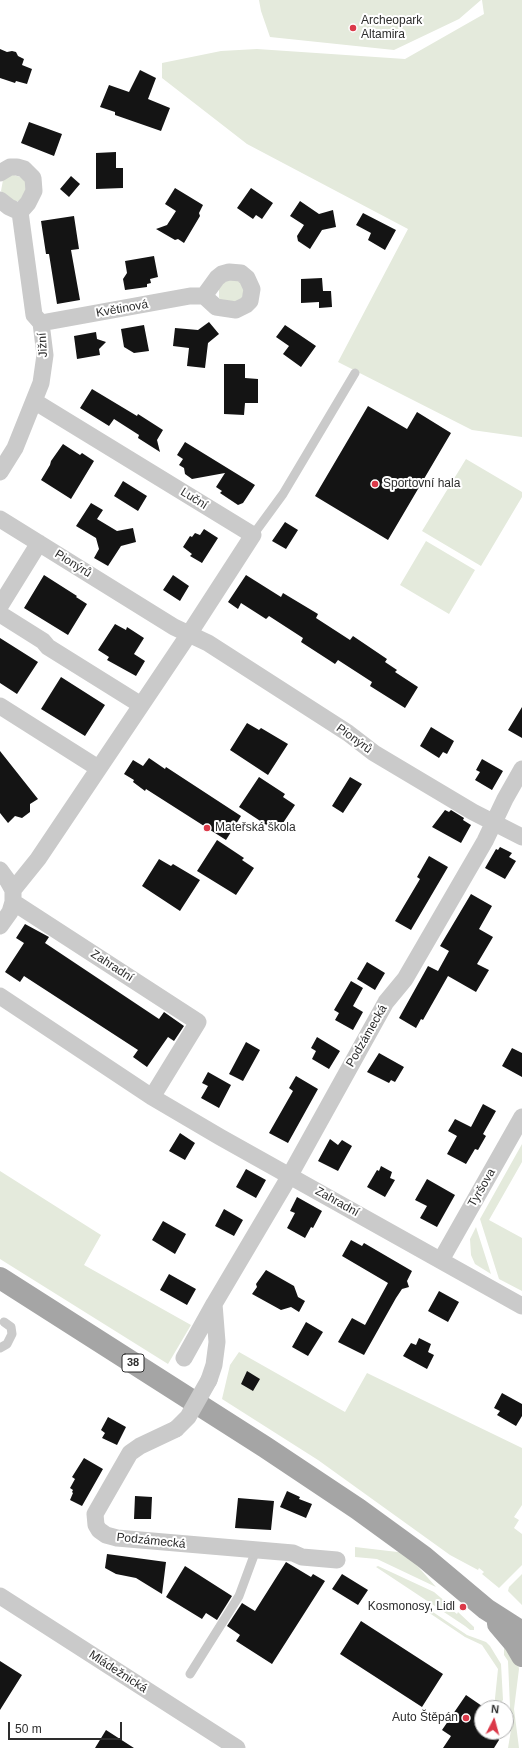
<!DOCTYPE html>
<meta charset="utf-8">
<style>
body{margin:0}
#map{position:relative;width:522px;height:1748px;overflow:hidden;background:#fff;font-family:Helvetica,sans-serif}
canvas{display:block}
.north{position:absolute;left:474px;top:1700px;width:40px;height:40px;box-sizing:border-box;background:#fff;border:1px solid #ababab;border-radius:50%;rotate:6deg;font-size:11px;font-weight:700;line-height:16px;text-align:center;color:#2d2d2d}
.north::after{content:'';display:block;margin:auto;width:14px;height:18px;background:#db3949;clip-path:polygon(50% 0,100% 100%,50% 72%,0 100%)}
.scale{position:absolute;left:8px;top:1722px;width:114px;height:18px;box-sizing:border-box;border:2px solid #2d2d2d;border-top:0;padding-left:5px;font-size:12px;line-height:14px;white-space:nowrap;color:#2d2d2d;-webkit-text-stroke:3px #fff;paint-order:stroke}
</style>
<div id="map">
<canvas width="522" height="1748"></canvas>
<div class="north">N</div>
<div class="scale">50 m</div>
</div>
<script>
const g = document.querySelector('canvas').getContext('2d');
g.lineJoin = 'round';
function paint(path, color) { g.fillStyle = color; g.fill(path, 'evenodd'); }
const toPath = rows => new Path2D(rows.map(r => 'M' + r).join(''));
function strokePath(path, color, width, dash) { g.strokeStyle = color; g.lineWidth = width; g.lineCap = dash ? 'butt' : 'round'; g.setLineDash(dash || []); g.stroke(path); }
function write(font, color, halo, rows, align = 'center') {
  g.font = font + ' Helvetica,sans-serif'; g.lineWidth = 4; g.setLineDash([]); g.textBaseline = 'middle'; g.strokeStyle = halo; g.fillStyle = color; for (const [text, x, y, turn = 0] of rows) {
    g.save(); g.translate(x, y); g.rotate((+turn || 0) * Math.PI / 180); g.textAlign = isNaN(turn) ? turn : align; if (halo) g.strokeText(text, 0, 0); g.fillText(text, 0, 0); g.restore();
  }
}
paint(toPath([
 [259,0,481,0,459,19,394,50,270,37,261,11],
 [482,0,522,0,522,437,472,430,338,362,408,229,247,144,162,78,162,63,221,51,257,49,405,59,484,14],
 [11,174,26,179,28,190,19,201,15,201,3,194,1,191,3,180],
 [234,278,245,286,241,303,220,300,219,297,219,287,228,279],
 [466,459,522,492,522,497,481,566,422,531],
 [426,541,475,570,449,614,400,585],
 [522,1144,522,1162,489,1220,522,1238,522,1291,499,1279,480,1219],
 [0,1171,101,1235,84,1265,191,1325,168,1364,0,1259],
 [476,1227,491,1274,475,1264,471,1255,470,1239],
 [239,1352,345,1412,367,1373,522,1448,522,1505,514,1517,519,1520,514,1528,522,1534,522,1565,499,1588,482,1574,484,1572,479,1568,478,1570,450,1555,318,1460,222,1399,230,1365],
 [355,1547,406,1553,436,1587,377,1559,355,1557],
 [378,1566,434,1592,453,1608,452,1610,457,1614,458,1612,474,1627,474,1630,470,1630,465,1626,376,1567],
 [522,1574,522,1605,508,1591,509,1587],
 [424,1606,467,1635,486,1642,490,1646,501,1664,503,1700,497,1708,494,1708,498,1669,482,1645,465,1637,422,1608],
 [504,1648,517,1658,519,1669,514,1709,519,1748,508,1748,511,1730,508,1661,504,1655]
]), '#e4eadc');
paint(toPath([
 [0,49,7,52,12,51,16,52,18,56,24,59,22,65,32,69,27,84,16,81,15,83,0,78],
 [140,70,156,78,148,99,170,108,161,131,115,115,115,112,100,107,109,85,129,92],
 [29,122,62,134,54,156,21,143],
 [116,152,116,168,123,168,123,188,96,189,96,153],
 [71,176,80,184,69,197,60,189],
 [175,188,203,205,199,213,200,216,184,243,178,239,175,240,156,229,167,225,176,211,165,204],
 [251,188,273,203,262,219,256,215,253,219,237,208],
 [300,201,319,214,333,210,336,227,322,230,310,249,298,241,297,236,304,225,290,216],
 [363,213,396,230,385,250,368,240,371,233,356,225],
 [74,216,79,249,71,250,80,300,57,304,49,254,46,254,41,221],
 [154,256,158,277,150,279,151,283,147,284,147,287,125,290,123,279,127,273,125,261],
 [322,278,323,291,331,291,332,307,319,308,319,302,301,303,301,279],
 [209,322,219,334,208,343,205,368,187,366,189,348,173,346,175,328,198,330],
 [144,325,149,351,134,353,124,347,121,329],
 [285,325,316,346,301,367,283,354,289,346,276,337],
 [96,332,97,339,106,342,99,349,100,355,77,359,74,336],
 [224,364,245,364,245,378,258,379,258,403,245,403,244,415,224,414],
 [92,389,137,416,138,414,163,430,157,440,160,452,138,438,139,435,114,419,109,426,80,408],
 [368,406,407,429,417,412,451,433,388,540,315,496],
 [185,442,255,485,243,503,238,505,220,493,222,491,216,487,225,473,192,479,185,474,184,468,179,465,183,459,177,455],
 [63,444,80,455,82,453,94,461,71,499,41,480,50,465,51,461],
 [123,481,147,496,138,511,114,496],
 [91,503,103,510,97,519,117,531,133,528,136,542,121,546,108,566,94,558,99,549,96,538,76,526],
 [285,522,298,530,286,549,272,541],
 [204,529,218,538,202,563,190,556,192,554,183,547,190,536,192,537,195,533,200,535],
 [44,575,77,596,76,597,87,604,68,635,24,608],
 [173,575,189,586,180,601,163,590],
 [246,575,281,597,283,593,318,614,316,618,350,640,353,636,387,659,385,662,397,670,395,672,418,687,405,708,370,686,372,682,338,660,335,664,301,642,303,638,269,616,266,619,241,603,238,609,228,602],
 [115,624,126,630,127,627,144,638,134,654,145,661,136,676,107,660,109,657,98,650],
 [0,638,38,662,17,694,0,683],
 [61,677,105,705,85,736,41,709],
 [522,707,522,738,508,730],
 [247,723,259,730,261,728,288,744,268,775,230,750],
 [431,727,454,741,447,754,443,752,439,758,420,746],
 [0,751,38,799,30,804,30,812,22,818,15,816,8,823,0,813],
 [149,758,165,769,166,767,241,816,226,840,146,789,145,791,133,782,134,780,124,774,133,760,143,766],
 [482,759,503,771,492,790,475,780,480,772,476,770],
 [259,777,285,794,283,797,295,805,277,832,239,807],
 [350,777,362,784,343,813,332,806],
 [445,810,449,812,451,810,464,818,463,820,471,825,461,843,432,827],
 [217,840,244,858,242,860,254,868,236,895,197,871],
 [500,847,512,853,509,857,516,861,505,879,485,868,496,849,498,850],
 [429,856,448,867,411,930,395,921,420,879,417,877],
 [159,859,171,866,173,864,200,880,180,911,142,886],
 [471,894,492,906,479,929,493,937,477,964,489,970,476,992,448,976,423,1020,421,1019,416,1028,399,1018,428,966,438,971,449,951,440,946],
 [25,924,49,937,45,943,159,1019,164,1012,184,1026,174,1041,168,1037,147,1067,133,1057,138,1050,24,976,20,982,5,972,24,943,16,938],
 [367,962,385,973,375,990,357,979],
 [351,981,363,988,353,1006,363,1012,353,1030,335,1020,339,1013,334,1010],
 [317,1037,340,1051,329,1069,312,1059,316,1051,311,1048],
 [246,1042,260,1050,243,1081,229,1074],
 [512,1048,522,1053,522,1077,502,1066],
 [379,1053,404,1067,395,1082,391,1080,389,1083,367,1072],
 [208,1072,231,1085,219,1108,201,1098,208,1086,202,1083],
 [296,1076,318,1089,288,1143,269,1133,293,1091,289,1088],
 [483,1104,496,1111,483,1134,486,1136,478,1150,475,1149,466,1164,447,1154,457,1136,448,1131,455,1119,471,1127],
 [180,1133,195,1143,185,1160,169,1151],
 [330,1139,338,1145,342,1140,352,1146,338,1171,318,1161],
 [381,1166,392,1172,390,1178,395,1180,385,1197,367,1187,377,1170,379,1171],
 [246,1169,266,1180,256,1198,236,1187],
 [427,1179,455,1195,437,1227,420,1218,427,1206,415,1200],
 [297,1197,322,1211,313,1228,311,1227,305,1238,287,1228,295,1213,290,1211],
 [224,1209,243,1220,234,1236,215,1226],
 [163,1221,186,1234,175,1254,152,1240],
 [351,1240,362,1246,364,1243,412,1271,407,1281,409,1287,402,1289,396,1298,364,1355,338,1342,352,1318,365,1325,388,1283,342,1256],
 [266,1270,294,1286,298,1297,305,1301,299,1312,291,1307,281,1310,252,1294,257,1287,256,1284],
 [169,1274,196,1289,187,1305,160,1290],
 [439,1291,459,1302,448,1322,428,1311],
 [306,1322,323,1332,308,1356,292,1347],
 [419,1338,431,1344,428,1352,434,1355,427,1369,403,1356,411,1343,416,1345],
 [247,1371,260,1379,253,1391,241,1384],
 [502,1393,522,1404,522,1416,516,1426,497,1415,500,1411,494,1408],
 [108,1417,126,1427,117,1445,102,1438,105,1433,101,1430],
 [84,1458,103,1469,82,1506,70,1500,73,1493,72,1492,73,1490,70,1488,75,1479,72,1477],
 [287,1491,300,1497,299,1499,312,1504,306,1518,280,1507],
 [135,1496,152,1497,151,1519,134,1519],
 [238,1498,274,1501,271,1530,235,1528],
 [107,1554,166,1562,162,1594,136,1578,116,1574,105,1568],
 [286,1562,311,1577,313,1574,325,1581,272,1664,236,1641,240,1635,227,1626,242,1603,255,1611],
 [185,1566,232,1596,217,1620,206,1613,202,1619,166,1597],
 [342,1574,368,1590,358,1605,332,1589],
 [361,1621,443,1674,422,1707,340,1654],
 [0,1661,22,1675,0,1710],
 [466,1695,482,1706,482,1732,497,1732,499,1740,494,1748,443,1748,451,1736,442,1730],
 [106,1730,134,1748,95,1748]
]), '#141414');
strokePath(toPath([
 [253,535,283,494,355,373],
 [0,1348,7,1344,12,1334,11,1327,4,1322],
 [190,1674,239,1596,256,1550]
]), '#cacaca', 9);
strokePath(toPath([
 [0,173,10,167,17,167,24,169,33,178,34,191,28,203,20,212,34,315,41,323,45,355,41,383,15,448,0,472],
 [0,200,9,207,20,212],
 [41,323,190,296,204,296,217,278,222,274,229,272,241,273,247,278,252,289,250,301,246,305,236,310,216,307,204,296],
 [0,519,174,627,208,643,348,733,374,753,473,812,522,837],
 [0,606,39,543],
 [0,614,43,641,48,647,141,705],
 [0,706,98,768],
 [0,870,8,881,13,890,13,902,10,912,0,926],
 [13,890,38,859,189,634,253,535,34,401],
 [13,902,198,1022,152,1097],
 [0,996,152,1097,220,1137,522,1306],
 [441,1260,522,1117],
 [184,1358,214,1304],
 [209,1380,214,1365,217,1342,214,1304,285,1184,386,1002,405,979,485,841,505,799,522,769],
 [176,1429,140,1446,130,1453,95,1514,96,1525,99,1530,106,1535,117,1538,293,1553,302,1557,337,1560],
 [0,1596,237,1748]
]), '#cacaca', 17);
strokePath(toPath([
 [0,1278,265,1447,358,1509,424,1557,486,1609,522,1632],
 [498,1624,515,1644,522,1656]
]), '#a5a5a5', 22);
strokePath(toPath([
 [176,1429,188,1417,209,1380]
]), '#cacaca', 17);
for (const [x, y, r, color] of [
 [353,28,4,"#db3949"],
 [375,484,4,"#db3949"],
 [207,828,4,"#db3949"],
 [463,1607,4,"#db3949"],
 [466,1718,4,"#db3949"]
]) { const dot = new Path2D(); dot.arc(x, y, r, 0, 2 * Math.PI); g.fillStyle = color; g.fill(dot); strokePath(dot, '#fff', 1.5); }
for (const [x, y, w] of [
 [133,1363,22]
]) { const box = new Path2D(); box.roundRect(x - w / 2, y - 9, w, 18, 3); g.fillStyle = '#fff'; g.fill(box); strokePath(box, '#2d2d2d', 1); }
write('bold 11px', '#2d2d2d', null, [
 ["38",133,1363]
]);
write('12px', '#2d2d2d', '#fff', [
 ["Archeopark",361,21],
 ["Altamira",361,35],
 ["Sportovní hala",383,484],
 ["Mateřská škola",215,828],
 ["Kosmonosy, Lidl",455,1607,"right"],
 ["Auto Štěpán",458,1718,"right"]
], 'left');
write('12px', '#2d2d2d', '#fff', [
 ["Květinová",122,309,-10],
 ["Jižní",43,345,-93],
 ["Luční",194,499,32],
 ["Pionýrů",73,564,32],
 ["Pionýrů",354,739,36],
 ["Zahradní",112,966,33],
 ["Podzámecká",367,1036,-60],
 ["Tyršova",482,1188,-60],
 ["Zahradní",337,1202,29],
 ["Podzámecká",151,1541,6],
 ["Mládežnická",118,1672,33]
]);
</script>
